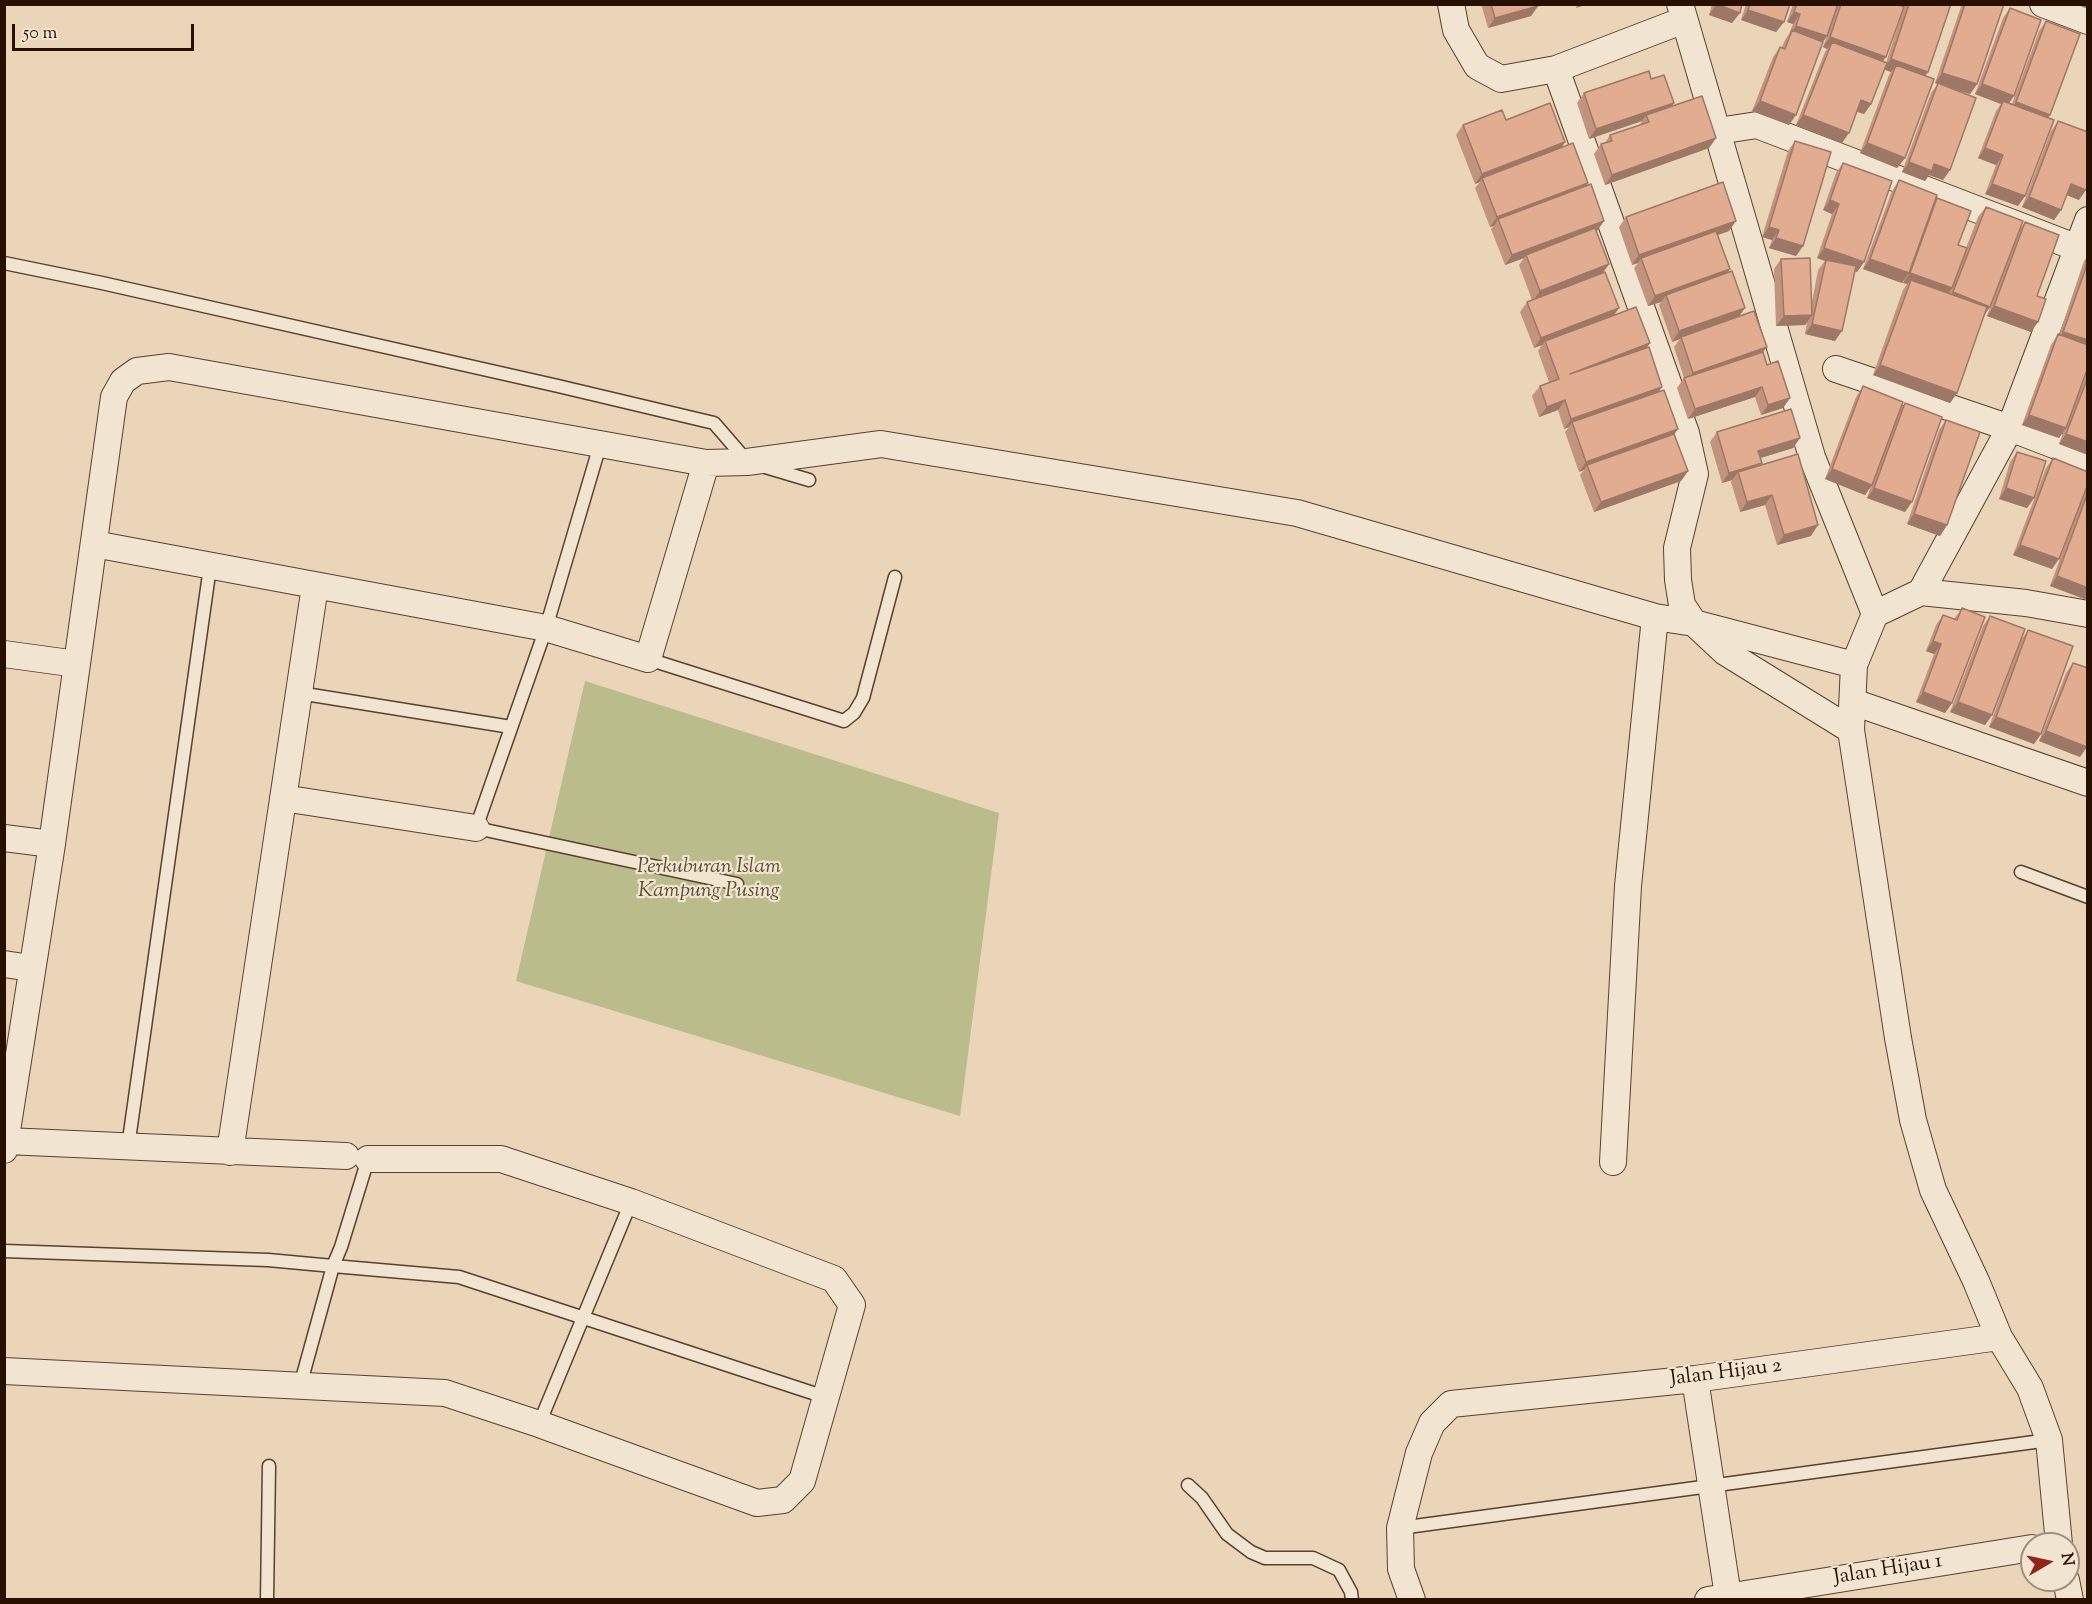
<!DOCTYPE html>
<style>
body{margin:0}
#map{position:relative;width:2092px;height:1604px;overflow:hidden;background:#ead5b8;font-family:"Sorts Mill Goudy",serif}
canvas{display:block}
.frame{position:absolute;inset:0;border:6px solid #281001;pointer-events:none}
.north{position:absolute;left:2020px;top:1532px;width:60px;height:60px;box-sizing:border-box;background:#f1e4d1;border:2px solid #a18f7e;border-radius:50%;rotate:81deg;font-size:16px;font-weight:700;line-height:24px;text-align:center;color:#281001}
.north::after{content:'';display:block;margin:auto;width:21px;height:27px;background:#8f2418;clip-path:polygon(50% 0,100% 100%,50% 72%,0 100%)}
.scale{position:absolute;left:12px;top:24px;width:182px;height:27px;box-sizing:border-box;border:3px solid #281001;border-top:0;padding-left:8px;font-size:18px;line-height:21px;white-space:nowrap;color:#281001;-webkit-text-stroke:4px #f1e4d1;paint-order:stroke}
</style>
<div id="map">
<canvas width="2092" height="1604"></canvas>
<div class="frame"></div>
<div class="north">N</div>
<div class="scale">50 m</div>
</div>
<script>
const g = document.querySelector('canvas').getContext('2d');
g.lineJoin = 'round';
function paint(path, color) { g.fillStyle = color; g.fill(path, 'evenodd'); }
const toPath = rows => new Path2D(rows.map(r => 'M' + r).join(''));
function strokePath(path, color, width, dash) { g.strokeStyle = color; g.lineWidth = width; g.lineCap = dash ? 'butt' : 'round'; g.setLineDash(dash || []); g.stroke(path); }
function write(font, color, halo, rows, align = 'center') {
  g.font = font + ' "Sorts Mill Goudy",serif'; g.lineWidth = 4.5; g.setLineDash([]); g.textBaseline = 'middle'; g.strokeStyle = halo; g.fillStyle = color; for (const [text, x, y, turn = 0] of rows) {
    g.save(); g.translate(x, y); g.rotate((+turn || 0) * Math.PI / 180); g.textAlign = isNaN(turn) ? turn : align; if (halo) g.strokeText(text, 0, 0); g.fillText(text, 0, 0); g.restore();
  }
}
paint(toPath([
 [585,681,999,813,960,1116,516,981]
]), '#bbbc8c');
const lane = toPath([
 [4,263,102,283,558,386,714,423,746,460],
 [600,445,546,628,476,828,737,884],
 [762,466,809,480],
 [648,659,844,721,854,713,863,698,895,577],
 [299,693,511,727],
 [2021,872,2088,897],
 [128,1147,210,567],
 [4,1251,268,1260,333,1266,341,1247,368,1159,365,1159],
 [300,1386,333,1266,459,1277,825,1397],
 [539,1424,631,1202],
 [1188,1485,1202,1498,1227,1534,1251,1552,1265,1558,1313,1558,1339,1570,1351,1592,1352,1600],
 [1400,1528,2049,1440],
 [267,1600,269,1466]
]);
const street = toPath([
 [1451,4,1456,30,1477,66,1501,79,1556,69,1684,20],
 [1680,4,1812,457,1875,614,1854,665,1851,730,1898,1038,1913,1120,1933,1190,1976,1281,1999,1337,2030,1388,2049,1440,2059,1544],
 [2043,4,2088,21],
 [1556,69,1686,433,1695,474,1677,548,1678,580,1682,605,1694,623,1725,652,1851,730],
 [1718,131,1757,125,2088,252],
 [1836,369,2010,428,2088,458],
 [706,463,747,462,881,444,1297,513,1655,617,1694,623,1854,665],
 [1921,592,2010,428,2088,220],
 [1875,614,1921,592,2026,603,2088,614],
 [4,654,77,664],
 [1853,702,2088,783],
 [283,798,476,828],
 [4,838,52,844],
 [4,964,31,968],
 [6,1141,346,1156],
 [4,1150,52,844,114,397,123,381,137,371,169,367,706,463,648,659,546,628,94,544],
 [230,1152,315,586],
 [1613,1162,1628,886,1655,617],
 [4,1371,445,1393,539,1424,757,1503,783,1500,802,1481,852,1305,834,1279,631,1202,501,1159,368,1159],
 [1695,1379,1728,1596],
 [2066,1580,2070,1600],
 [1412,1600,1401,1569,1400,1528,1419,1453,1432,1423,1451,1404,1695,1379,1999,1337],
 [1708,1600,2032,1548]
]);
strokePath(lane, '#58412f', 15);
strokePath(street, '#58412f', 28);
strokePath(lane, '#f1e4d1', 12);
strokePath(street, '#f1e4d1', 26);
paint(toPath([
 [1481,4,1538,4,1538,6,1531,16,1488,28],
 [1712,4,1742,4,1732,23,1709,15],
 [1746,4,1790,4,1776,32,1741,20],
 [1793,4,1838,4,1827,36,1823,42,1789,125,1752,111,1773,57,1780,47,1782,47,1785,40,1789,34,1793,24,1787,22],
 [1838,4,1897,4,1883,62,1886,63,1905,4,1951,4,1928,72,1925,76,1905,158,1897,168,1860,153,1889,75,1891,72,1884,69,1871,104,1864,114,1857,112,1842,143,1796,125,1825,52,1827,49,1823,47],
 [1962,4,2004,4,1977,84,1970,94,1954,89,1950,170,1943,180,1929,175,1925,181,1902,172,1931,93,1938,84,1935,83],
 [2010,8,2009,103,2012,104,2039,31,2046,21,2048,118,2025,196,2018,206,1985,194,1996,165,1978,158,1996,111,2001,104,1975,94,2003,18],
 [1651,79,1674,103,1671,107,1716,138,1709,148,1605,185,1594,154,1601,144,1605,143,1610,135,1640,125,1642,121,1589,139,1577,103,1584,93],
 [1506,120,1565,142,1561,148,1588,183,1586,186,1604,221,1596,231,1609,264,1603,272,1619,308,1613,315,1650,343,1646,348,1662,387,1659,391,1678,429,1674,434,1688,471,1681,481,1594,512,1580,475,1584,470,1579,472,1565,432,1569,427,1564,429,1558,410,1539,417,1532,396,1540,386,1549,382,1538,351,1542,345,1534,348,1520,312,1527,302,1532,300,1519,265,1524,258,1505,265,1491,229,1494,226,1490,227,1475,188,1480,182,1475,184,1456,135,1463,125],
 [2058,121,2079,200,2067,195,2061,210,2054,220,2022,207,2051,131],
 [1795,141,1803,246,1796,256,1769,248,1772,240,1762,237,1788,151],
 [1843,163,1864,262,1857,272,1855,271,1835,341,1805,334,1807,322,1805,325,1776,326,1774,269,1781,259,1812,302,1818,270,1825,261,1817,258,1832,214,1823,210,1836,173],
 [1899,180,1934,203,1937,198,1958,245,1966,248,1978,217,1986,207,2018,232,2025,222,2037,296,2031,332,1987,316,2015,241,1984,315,1957,393,1950,403,1873,375,1903,290,1907,284,1903,283,1905,278,1902,283,1863,269,1892,191],
 [1626,217,1729,231,1717,235,1730,269,1727,273,1739,317,1763,352,1767,365,1790,398,1783,408,1761,415,1755,397,1688,419,1677,388,1684,378,1674,347,1680,339,1672,342,1659,305,1661,302,1648,306,1634,268,1638,263,1632,265,1619,227],
 [2088,256,2088,367,2077,396,2088,369,2088,455,2059,444,2064,430,2059,438,2022,425,2051,345,2058,334,2059,335,2084,261],
 [1863,386,1900,410,1905,403,1905,512,1867,498,1871,486,1865,495,1825,479,1856,397],
 [1946,420,1947,525,1940,536,1907,524,1939,430],
 [1717,432,1800,438,1793,448,1760,458,1762,463,1760,465,1811,536,1777,545,1765,505,1740,512,1731,482,1732,480,1722,483,1710,442],
 [2017,452,2034,498,2027,508,1999,499,2010,462],
 [2053,458,2088,472,2088,599,2087,600,2050,586,2069,534,2052,569,2013,555,2046,468],
 [1962,608,1952,703,1945,713,1916,702,1934,654,1926,651,1936,625,1943,615,1954,619],
 [1990,616,1992,715,1985,725,1950,712,1983,626],
 [2028,630,2041,734,2034,744,1989,727,2021,640],
 [2073,663,2080,757,2039,741,2066,673]
]), '#c2947d');
paint(toPath([
 [1578,4,1588,4,1576,8],
 [2075,4,2088,4,2088,9],
 [1716,5,1740,13,1732,23,1709,15],
 [1538,6,1531,16,1488,28,1495,18],
 [1748,10,1784,22,1776,32,1741,20],
 [1794,12,1800,14,1793,24,1787,22],
 [1796,26,1827,36,1820,46,1791,32],
 [1830,37,1886,57,1879,67,1832,42,1827,49,1823,47],
 [1891,59,1928,72,1921,82,1896,65,1891,72,1883,69],
 [1942,73,1977,84,1970,94,1935,83],
 [1982,84,2014,96,2007,106,2003,101,2001,104,1975,94],
 [1861,100,1871,104,1864,114,1854,110],
 [1760,101,1796,115,1789,125,1752,111],
 [2016,102,2050,115,2043,125,2009,112],
 [1674,103,1667,113,1646,115,1642,121,1589,139,1596,129],
 [1803,115,1849,133,1842,143,1796,125],
 [1716,138,1709,148,1605,185,1612,175],
 [1565,142,1558,152,1482,178,1480,182,1475,184,1482,174],
 [1867,143,1905,158,1897,168,1860,153],
 [1985,148,2003,155,1996,165,1978,158],
 [1909,162,1934,164,1950,170,1943,180,1929,175,1925,181,1902,172],
 [1588,183,1581,193,1498,219,1494,226,1490,227,1497,217],
 [1992,184,2025,196,2018,206,1985,194],
 [2071,184,2086,190,2079,200,2064,194],
 [2029,197,2061,210,2054,220,2022,207],
 [1830,200,1839,204,1832,214,1823,210],
 [1604,221,1597,231,1527,257,1526,255,1524,258,1505,265,1512,255],
 [1736,221,1729,231,1642,262,1641,258,1638,263,1632,265,1639,255],
 [1769,227,1779,230,1772,240,1762,237],
 [1776,238,1803,246,1796,256,1769,248],
 [1824,248,1864,262,1857,272,1817,258],
 [1870,259,1909,273,1902,283,1863,269],
 [1609,264,1602,274,1533,301,1540,291],
 [1730,269,1722,279,1666,295,1661,302,1648,306,1655,296],
 [1910,273,1952,288,1945,298,1911,280,1907,284,1903,283],
 [1953,292,1990,307,1983,317,1946,302],
 [1994,306,2038,322,2031,332,1987,316],
 [1619,308,1612,318,1545,341,1542,345,1534,348,1541,338],
 [1745,308,1738,318,1681,337,1680,339,1672,342,1679,331],
 [1812,315,1805,325,1776,326,1784,316],
 [1812,324,1842,331,1835,341,1805,334],
 [2063,332,2088,340,2088,353,2056,342],
 [1650,343,1643,353,1570,374],
 [1767,347,1759,357,1686,383,1693,373],
 [1880,365,1957,393,1950,403,1873,375],
 [1662,387,1655,397,1572,422,1569,427,1564,429,1571,419],
 [1762,387,1755,397,1688,419,1695,409],
 [1790,398,1783,408,1761,415,1768,405],
 [1565,400,1558,410,1539,417,1547,407],
 [2029,415,2066,428,2059,438,2022,425],
 [1678,429,1671,439,1587,465,1584,470,1579,472,1586,462],
 [2066,434,2088,442,2088,455,2059,444],
 [1800,438,1793,448,1751,461,1758,451],
 [1762,463,1755,473,1738,472,1732,480,1722,483,1729,473],
 [1832,469,1872,485,1865,495,1825,479],
 [1688,471,1681,481,1594,512,1601,502],
 [1874,488,1912,502,1905,512,1867,498],
 [2006,488,2034,498,2027,508,1999,499],
 [1772,495,1765,505,1740,512,1747,502],
 [1914,514,1947,525,1940,536,1907,524],
 [1818,525,1811,536,1777,545,1784,535],
 [2020,545,2059,559,2052,569,2013,555],
 [2057,576,2088,588,2088,599,2087,600,2050,586],
 [1933,641,1941,644,1934,654,1926,651],
 [1923,692,1952,703,1945,713,1916,702],
 [1958,702,1992,715,1985,725,1950,712],
 [1996,717,2041,734,2034,744,1989,727],
 [2046,731,2087,747,2080,757,2039,741]
]), '#9e7866');
const building = toPath([
 [1491,4,1538,4,1538,6,1495,18,1491,4],
 [1716,4,1742,4,1740,13,1716,4],
 [1750,4,1790,4,1784,22,1748,10,1750,4],
 [1797,4,1838,4,1827,36,1796,26,1800,14,1794,12,1797,4],
 [1841,4,1897,4,1904,7,1886,57,1830,37,1841,4],
 [1909,4,1951,4,1928,72,1891,59,1909,4],
 [1965,4,2004,4,1977,84,1942,73,1965,4],
 [2010,8,2041,20,2014,96,1982,84,2010,8],
 [2046,21,2080,34,2050,115,2016,102,2046,21],
 [1792,30,1823,42,1796,115,1760,101,1780,47,1785,49,1792,30],
 [1832,42,1887,63,1871,104,1861,100,1849,133,1803,115,1832,42],
 [1896,65,1934,79,1905,158,1867,143,1896,65],
 [1649,71,1651,79,1664,75,1674,103,1596,129,1584,93,1649,71],
 [1938,83,1976,98,1950,170,1934,164,1932,171,1909,162,1938,83],
 [1702,96,1716,138,1612,175,1601,144,1612,141,1610,135,1649,122,1646,115,1702,96],
 [2003,101,2054,120,2025,196,1992,184,2003,155,1985,148,2003,101],
 [1550,103,1565,142,1482,174,1463,125,1502,110,1506,120,1550,103],
 [2058,121,2088,132,2088,185,2086,190,2071,184,2061,210,2029,197,2058,121],
 [1795,141,1831,152,1803,246,1776,238,1779,230,1769,227,1795,141],
 [1573,143,1588,183,1497,217,1482,178,1573,143],
 [1843,163,1892,181,1864,262,1824,248,1839,204,1830,200,1843,163],
 [1899,180,1937,195,1909,273,1870,259,1899,180],
 [1723,182,1736,221,1639,255,1626,217,1723,182],
 [1591,184,1604,221,1512,255,1498,219,1591,184],
 [1937,198,1971,211,1958,245,1967,248,1952,288,1910,273,1937,198],
 [1986,207,2023,221,1990,307,1953,292,1986,207],
 [2025,222,2059,235,2037,296,2046,299,2038,322,1994,306,2025,222],
 [1595,228,1609,264,1540,291,1526,255,1595,228],
 [1716,231,1730,269,1655,296,1641,258,1716,231],
 [1810,258,1812,315,1784,316,1781,259,1810,258],
 [1826,260,1856,266,1842,331,1812,324,1826,260],
 [2088,262,2088,340,2063,332,2088,262],
 [1732,271,1745,308,1679,331,1666,295,1732,271],
 [1605,272,1619,308,1541,338,1527,302,1605,272],
 [1911,280,1987,307,1957,393,1880,365,1911,280],
 [1636,307,1650,343,1570,374,1649,347,1662,387,1571,419,1565,400,1547,407,1540,386,1559,379,1545,341,1636,307],
 [1754,311,1767,347,1693,373,1681,337,1754,311],
 [2058,334,2088,345,2088,367,2066,428,2029,415,2058,334],
 [1763,352,1767,365,1778,361,1790,398,1768,405,1762,387,1695,409,1684,378,1763,352],
 [2088,377,2088,442,2066,434,2088,377],
 [1863,386,1903,402,1872,485,1832,469,1863,386],
 [1664,390,1678,429,1586,462,1572,422,1664,390],
 [1905,403,1942,417,1912,502,1874,488,1905,403],
 [1791,409,1800,438,1758,451,1762,463,1729,473,1717,432,1791,409],
 [1946,420,1980,432,1947,525,1914,514,1946,420],
 [1674,434,1688,471,1601,502,1587,465,1674,434],
 [2017,452,2046,461,2034,498,2006,488,2017,452],
 [1798,454,1818,525,1784,535,1772,495,1747,502,1738,472,1798,454],
 [2053,458,2088,472,2088,484,2059,559,2020,545,2053,458],
 [2088,492,2088,588,2057,576,2088,492],
 [1962,608,1985,617,1952,703,1923,692,1941,644,1933,641,1943,615,1957,620,1962,608],
 [1990,616,2025,629,1992,715,1958,702,1990,616],
 [2028,630,2073,646,2041,734,1996,717,2028,630],
 [2073,663,2088,668,2087,747,2046,731,2073,663]
]);
paint(building, '#e2ac91');
strokePath(building, '#9e7866', 1.5);
write('italic 21px', '#5b4c32', '#f1e4d1', [
 ["Perkuburan Islam",709,868],
 ["Kampung Pusing",709,892]
]);
write('21px', '#281001', '#f1e4d1', [
 ["Jalan Hijau 2",1726,1374,-7],
 ["Jalan Hijau 1",1888,1571,-9]
]);
</script>
